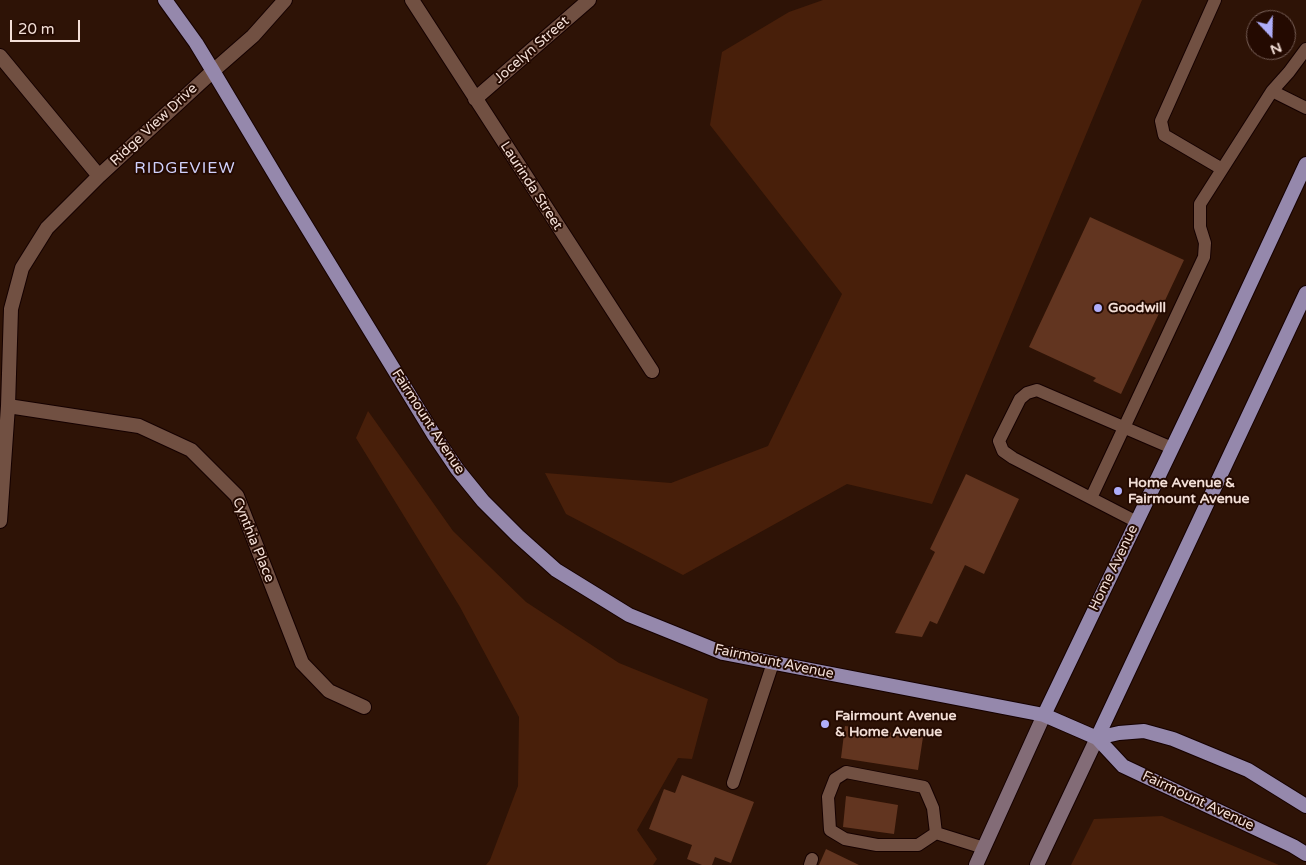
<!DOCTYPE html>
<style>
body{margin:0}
#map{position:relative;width:1306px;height:865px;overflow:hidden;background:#2e1306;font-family:"Varela Round",sans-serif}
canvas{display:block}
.north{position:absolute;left:1246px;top:10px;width:50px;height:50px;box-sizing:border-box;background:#240a01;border:1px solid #775f57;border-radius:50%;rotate:159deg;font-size:14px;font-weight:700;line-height:20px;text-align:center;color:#f3dfd7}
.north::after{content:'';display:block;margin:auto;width:18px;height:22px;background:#afaefa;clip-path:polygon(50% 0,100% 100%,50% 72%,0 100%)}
.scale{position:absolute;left:10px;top:20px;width:70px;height:22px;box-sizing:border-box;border:2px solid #f3dfd7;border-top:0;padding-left:6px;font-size:15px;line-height:18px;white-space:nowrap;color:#f3dfd7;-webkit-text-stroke:4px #240a01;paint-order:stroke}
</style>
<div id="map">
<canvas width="1306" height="865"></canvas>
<div class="north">N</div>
<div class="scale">20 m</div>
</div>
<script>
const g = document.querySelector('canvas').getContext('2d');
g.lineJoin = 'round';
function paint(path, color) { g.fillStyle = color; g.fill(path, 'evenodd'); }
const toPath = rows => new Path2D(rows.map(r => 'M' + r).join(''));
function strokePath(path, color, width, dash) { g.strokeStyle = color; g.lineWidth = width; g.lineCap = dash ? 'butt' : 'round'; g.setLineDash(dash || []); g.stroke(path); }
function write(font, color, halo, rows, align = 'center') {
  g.font = font + ' "Varela Round",sans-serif'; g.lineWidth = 4; g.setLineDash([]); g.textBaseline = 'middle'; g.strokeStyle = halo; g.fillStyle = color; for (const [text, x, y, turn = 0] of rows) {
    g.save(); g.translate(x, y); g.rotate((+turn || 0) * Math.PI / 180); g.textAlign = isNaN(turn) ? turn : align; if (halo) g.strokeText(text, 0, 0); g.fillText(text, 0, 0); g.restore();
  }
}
paint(toPath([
 [823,0,1142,0,932,504,847,484,683,575,566,514,545,473,671,483,768,446,842,294,710,125,722,52,789,12],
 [368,411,453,531,526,602,619,663,708,699,692,759,678,758,637,830,657,859,653,865,486,865,490,860,518,786,519,717,460,607,356,438],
 [1162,816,1279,865,1071,865,1094,819]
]), '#481f0a');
paint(toPath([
 [1090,217,1184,260,1121,394,1093,381,1096,378,1029,347],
 [966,474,1019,499,984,574,965,565,937,624,930,621,922,637,895,633,935,552,930,549],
 [845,726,923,737,918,770,841,758],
 [682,775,754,802,731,863,715,857,712,865,702,865,687,859,692,845,649,829,664,789,675,793],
 [846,796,898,805,894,834,843,827],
 [826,849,859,865,819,865]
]), '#623520');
const service = toPath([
 [1215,0,1161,121,1164,135,1222,169],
 [1272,91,1306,108],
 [1091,498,1204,257,1205,243,1200,227,1200,204,1272,91,1289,72,1306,49],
 [1137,522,1013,458,1003,451,999,441,1020,399,1027,393,1037,390,1172,448],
 [733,783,773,663],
 [936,833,918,845,877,845,845,839,830,830,828,797,835,779,846,772,924,787,933,808,936,833,984,848],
 [810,865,812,859]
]);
const minor = toPath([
 [412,0,652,371],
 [0,56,99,176],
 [475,99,589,0],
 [8,406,139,426,191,450,237,496,302,663,329,691,364,707],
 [0,521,8,406,11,309,22,268,47,228,99,176,213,71,253,36,285,0]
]);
const secondary = toPath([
 [976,865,1044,715],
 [1037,865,1097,738]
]);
const primary = toPath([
 [165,0,196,43,213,71,286,193,434,435,457,469,483,501,518,536,556,570,629,615,723,653,1044,715,1097,738,1123,766,1293,846,1306,854],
 [1044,715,1224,340,1306,164],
 [1097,738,1306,293],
 [1097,738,1119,733,1144,731,1173,739,1248,770,1306,806]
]);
strokePath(service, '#150100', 14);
strokePath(minor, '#150100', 16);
strokePath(secondary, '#150100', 16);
strokePath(primary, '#150100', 16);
strokePath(service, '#715042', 12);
strokePath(minor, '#715042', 14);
strokePath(secondary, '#836c77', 14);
strokePath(primary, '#9588ac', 14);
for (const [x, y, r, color] of [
 [1098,308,5,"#afaefa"],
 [1118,491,5,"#afaefa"],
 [825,724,5,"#afaefa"]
]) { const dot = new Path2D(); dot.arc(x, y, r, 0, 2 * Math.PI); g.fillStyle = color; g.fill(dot); strokePath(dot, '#240a01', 2); }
write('14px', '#f3dfd7', '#240a01', [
 ["Jocelyn Street",532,50,-41],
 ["Ridge View Drive",154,125,-43],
 ["Laurinda Street",531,186,57],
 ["Fairmount Avenue",428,422,57],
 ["Cynthia Place",253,540,68],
 ["Home Avenue",1114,568,-64],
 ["Fairmount Avenue",774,662,12],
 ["Fairmount Avenue",1198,801,25]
]);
write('bold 14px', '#f3dfd7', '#240a01', [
 ["Goodwill",1108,308],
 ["Home Avenue &",1128,483],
 ["Fairmount Avenue",1128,499],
 ["Fairmount Avenue",835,716],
 ["& Home Avenue",835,732]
], 'left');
g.letterSpacing = '1px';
write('16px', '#d0d1fc', '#240a01', [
 ["RIDGEVIEW",185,169]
]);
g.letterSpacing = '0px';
</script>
